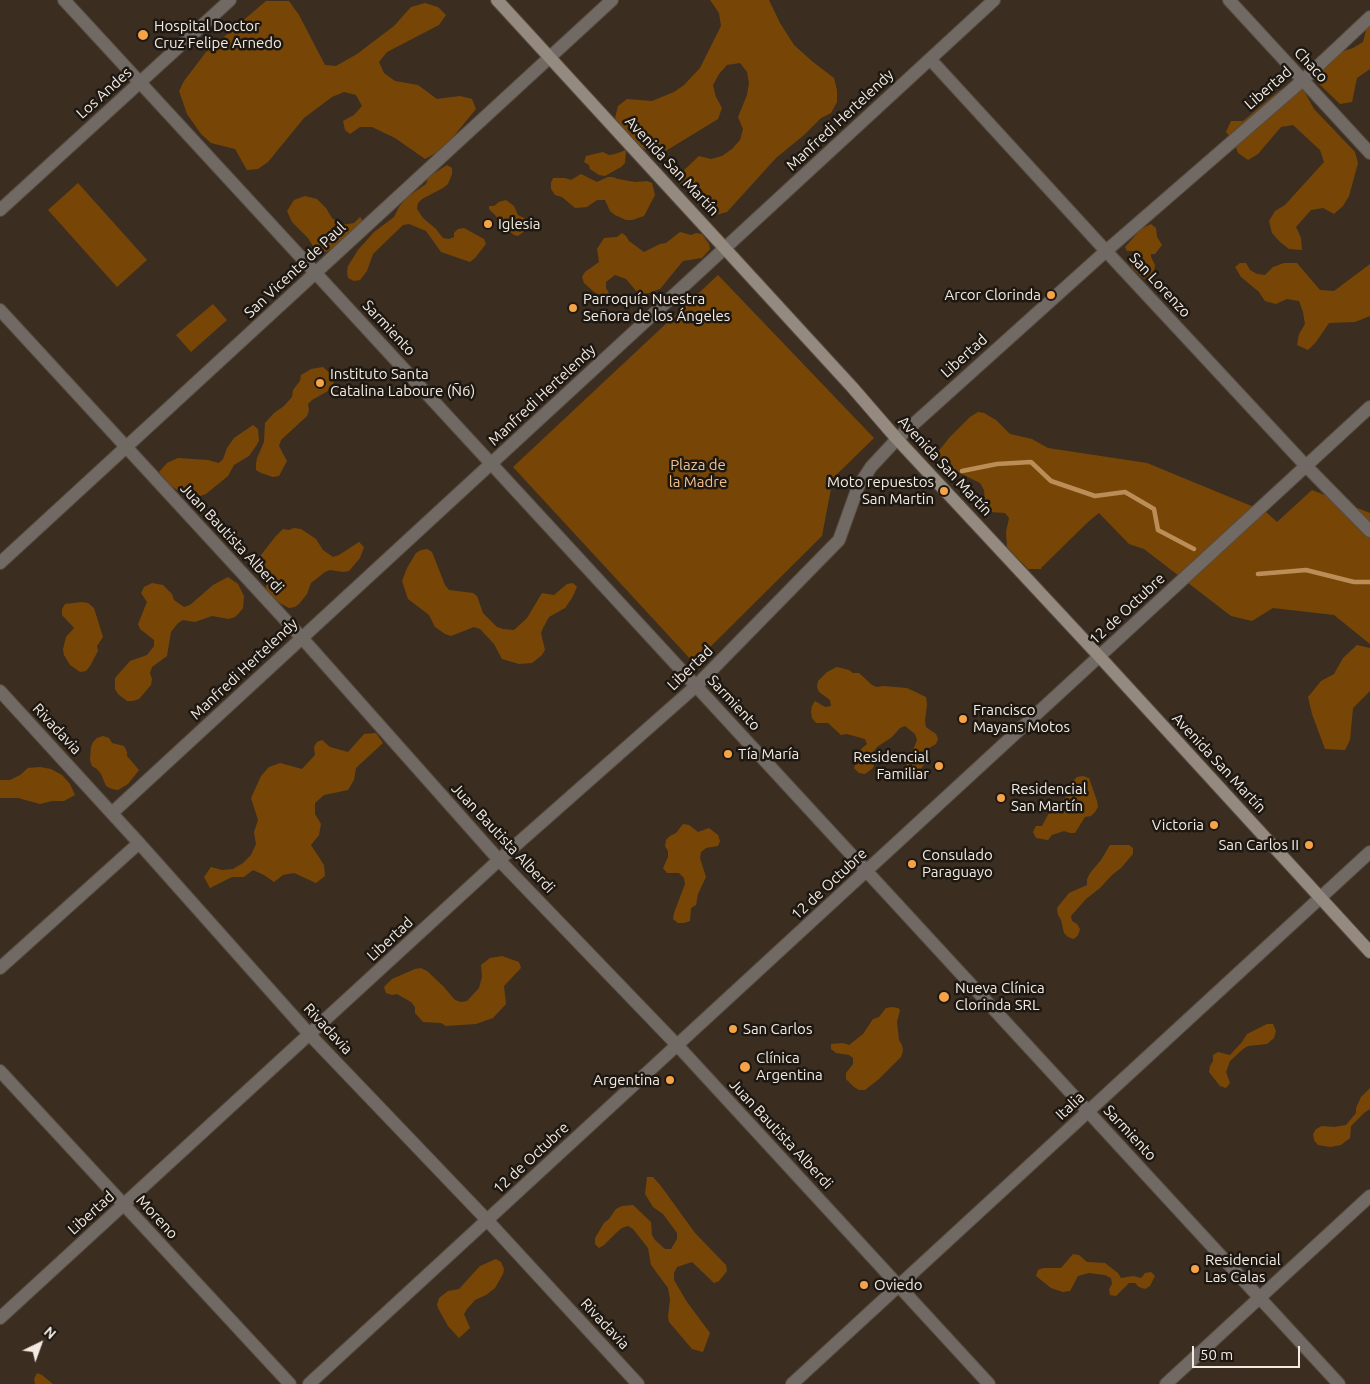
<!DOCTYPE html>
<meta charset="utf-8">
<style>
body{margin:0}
#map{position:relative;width:1370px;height:1384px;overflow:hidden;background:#3b2e21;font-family:Ubuntu,sans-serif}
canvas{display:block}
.north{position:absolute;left:15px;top:1319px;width:50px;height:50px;-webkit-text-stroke:4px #1e1812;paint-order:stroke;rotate:42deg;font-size:14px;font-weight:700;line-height:20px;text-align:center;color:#f3ebe2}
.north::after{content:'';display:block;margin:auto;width:18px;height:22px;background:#f3ebe2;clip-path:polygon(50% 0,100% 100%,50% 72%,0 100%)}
.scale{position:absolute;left:1192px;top:1346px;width:108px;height:22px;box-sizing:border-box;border:2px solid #f3ebe2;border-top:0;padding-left:6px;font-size:15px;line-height:18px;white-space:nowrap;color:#f3ebe2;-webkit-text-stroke:4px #1e1812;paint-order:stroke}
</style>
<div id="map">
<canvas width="1370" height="1384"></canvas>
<div class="north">N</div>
<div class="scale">50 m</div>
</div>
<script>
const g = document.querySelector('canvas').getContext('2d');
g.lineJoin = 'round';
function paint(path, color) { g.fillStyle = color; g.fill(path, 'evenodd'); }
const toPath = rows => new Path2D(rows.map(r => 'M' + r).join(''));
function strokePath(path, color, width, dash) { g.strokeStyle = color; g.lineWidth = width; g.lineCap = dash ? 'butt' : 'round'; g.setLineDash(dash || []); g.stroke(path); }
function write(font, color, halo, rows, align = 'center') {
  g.font = font + ' Ubuntu,sans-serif'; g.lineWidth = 5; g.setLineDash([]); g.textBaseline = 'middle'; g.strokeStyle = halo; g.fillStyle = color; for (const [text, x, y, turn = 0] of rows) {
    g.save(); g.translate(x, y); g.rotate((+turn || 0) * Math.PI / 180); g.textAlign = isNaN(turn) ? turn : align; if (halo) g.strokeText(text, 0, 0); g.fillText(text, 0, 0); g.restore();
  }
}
paint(toPath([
 [710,0,769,0,780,23,794,45,813,62,834,78,837,90,837,102,831,113,821,118,804,135,776,158,727,212,716,215,706,208,679,182,682,172,699,156,711,159,722,156,732,149,740,140,743,129,738,117,747,95,749,83,747,72,740,63,727,65,719,74,713,85,716,97,722,108,718,119,664,152,656,155,639,146,621,128,615,118,618,106,627,99,652,101,674,92,684,85,700,68,721,26,719,13],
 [266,1,289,1,299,15,325,65,336,66,357,54,394,26,411,7,425,3,438,7,446,15,439,25,387,52,379,62,384,73,395,81,418,85,437,99,460,96,472,99,476,109,453,137,436,153,425,159,395,138,372,127,360,127,350,134,345,130,343,121,354,115,362,106,356,95,344,92,332,97,304,118,268,162,258,169,247,170,235,149,211,143,201,134,187,114,179,91,184,81,206,52],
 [1370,10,1370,69,1357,78,1352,102,1340,104,1315,80,1312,68,1317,57,1327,51,1340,52,1353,48,1363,42,1366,30,1367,18],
 [1292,87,1303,89,1314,109,1355,152,1358,163,1349,196,1343,206,1334,214,1323,208,1311,210,1296,227,1301,238,1302,250,1289,249,1280,242,1272,233,1269,221,1275,211,1285,205,1324,162,1320,150,1293,125,1281,127,1258,154,1248,160,1238,153,1234,141,1226,132,1231,121,1243,121,1280,90],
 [626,150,625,163,621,167,605,176,599,175,590,169,589,165,584,162,586,156,603,152,609,155,615,154],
 [447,165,452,168,452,174,448,184,443,188,422,199,418,203,417,209,423,218,436,229,443,238,449,239,454,237,454,233,458,229,464,228,484,239,486,244,475,258,470,262,441,252,426,231,409,224,403,225,373,254,367,271,360,280,354,281,348,278,347,272,348,266,358,250,374,232,394,217,399,207,407,197,426,184,428,178,433,174],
 [581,174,597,182,608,177,613,177,618,179,635,182,647,181,652,183,655,195,644,216,632,220,626,220,615,215,610,211,605,200,597,200,587,207,575,208,562,197,555,195,551,189,551,183,553,178,565,178,571,180],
 [78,183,147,260,117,287,48,210],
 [305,196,317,199,326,208,332,218,342,225,354,223,360,217,364,223,338,245,326,252,314,248,308,238,292,222,287,211,294,200],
 [506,200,514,206,518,215,526,219,529,223,530,227,518,236,514,235,509,231,504,224,489,209,489,206,494,206,499,202],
 [1151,224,1156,228,1157,237,1162,245,1155,254,1151,254,1151,257,1155,265,1154,272,1144,279,1132,268,1131,264,1135,260,1138,261,1142,253,1136,251,1127,251,1125,247,1141,229],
 [680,232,691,235,696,233,702,234,709,244,710,249,702,258,683,261,660,289,643,295,638,293,626,279,615,275,606,282,606,288,609,293,608,298,602,299,584,283,582,277,585,272,599,262,597,249,604,238,617,237,622,233,626,236,629,241,644,252,660,244,666,243],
 [1240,263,1246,263,1250,270,1257,274,1265,275,1273,267,1284,263,1297,263,1320,290,1334,291,1370,264,1370,316,1355,322,1329,323,1316,342,1308,350,1297,345,1299,334,1305,324,1303,312,1299,301,1287,299,1276,304,1265,301,1259,292,1241,277,1235,267],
 [718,275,874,438,833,478,822,536,694,663,513,467],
 [213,304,227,320,191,352,176,335],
 [323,367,332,375,334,380,333,386,328,391,312,400,308,404,309,410,307,416,281,440,279,446,287,461,279,476,273,477,261,473,256,470,256,464,257,458,264,442,265,423,274,413,284,406,292,397,293,390,300,381,301,375,311,369],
 [978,412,984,413,996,420,1010,434,1032,439,1048,448,1147,463,1266,512,1277,522,1312,490,1370,513,1370,644,1334,615,1273,608,1252,621,1231,616,1144,549,1129,544,1099,513,1088,522,1041,568,1042,569,1028,569,1007,547,1006,532,1009,518,1005,513,990,512,985,502,984,490,980,483,958,472,946,470,939,459,938,452,949,438,970,417],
 [253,425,258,429,259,441,256,446,249,456,234,465,228,476,206,494,200,496,182,493,171,486,159,472,167,463,178,458,208,460,219,463,223,459,227,448,234,438],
 [294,528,301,529,316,539,323,550,333,557,339,555,359,542,364,547,360,558,349,571,343,572,330,570,325,572,311,583,307,594,299,604,295,607,289,608,278,602,269,593,266,588,268,570,260,561,261,555,275,537,283,529,289,530],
 [427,549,432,552,445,585,449,590,473,593,477,596,483,613,497,627,503,629,514,630,527,618,542,593,554,595,567,584,573,583,577,587,572,598,565,608,549,617,543,628,541,633,545,650,542,655,532,663,519,664,502,659,494,644,480,629,474,627,451,636,445,634,435,627,429,615,408,599,402,581,407,568,416,553,421,550],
 [228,577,238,584,244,596,243,608,239,613,235,617,229,619,212,616,195,622,183,620,178,623,171,632,167,656,152,667,150,673,152,679,151,685,139,699,133,701,127,701,118,694,115,689,115,678,130,661,147,655,154,646,154,640,140,629,138,624,147,602,141,593,144,587,152,583,163,585,172,594,174,600,184,607,190,605,213,585],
 [82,602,88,603,94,608,103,637,97,646,98,651,90,666,86,671,80,672,70,665,64,655,63,649,66,637,74,628,62,615,62,609,65,604],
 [1357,645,1370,648,1370,691,1353,708,1350,740,1345,750,1325,749,1312,714,1308,697,1321,681,1334,674,1343,658],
 [837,667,849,670,853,673,859,673,872,685,877,687,883,686,907,688,926,697,927,704,925,721,926,727,936,734,938,739,936,744,921,753,920,759,925,763,918,773,912,771,903,762,902,756,913,750,917,740,915,734,905,726,900,728,892,737,877,747,874,751,875,762,873,768,865,774,859,773,854,768,860,750,867,744,865,739,847,734,841,735,828,723,816,723,812,718,811,712,812,706,815,701,825,707,831,706,830,700,819,692,817,687,818,681,827,672],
 [376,733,383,743,356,768,354,780,348,790,324,795,315,803,315,814,321,824,319,835,311,845,324,865,325,876,316,883,294,873,283,875,274,882,264,875,253,870,244,877,232,877,210,888,204,877,211,867,222,870,233,869,243,863,251,855,256,844,254,832,258,820,251,798,261,776,269,767,280,763,302,769,315,755,314,747,317,742,322,740,330,747,348,752,364,734],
 [103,736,109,738,112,743,124,746,127,752,127,756,139,770,128,784,118,790,112,789,106,786,101,774,97,769,92,766,90,760,91,747,93,742,97,738],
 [40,767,51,769,62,775,70,784,75,795,64,801,52,801,40,804,18,798,0,798,0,780,10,780,20,775,28,768],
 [1083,776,1089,778,1097,801,1098,807,1095,812,1091,816,1085,817,1075,833,1070,833,1064,831,1052,835,1048,840,1036,838,1033,832,1036,826,1042,826,1050,811,1051,805,1062,801,1071,792,1074,787,1073,781,1077,777],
 [683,824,689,825,698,832,709,828,718,835,720,841,718,846,706,848,701,852,700,858,706,877,698,894,696,905,691,908,690,921,684,923,678,923,673,919,674,913,685,884,684,878,679,873,667,873,663,868,668,857,668,851,665,846,666,840,670,836,676,833],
 [1110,845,1129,845,1133,848,1133,854,1121,868,1112,875,1100,888,1086,899,1071,916,1072,921,1077,924,1080,929,1078,935,1074,939,1068,937,1064,933,1061,920,1058,915,1057,908,1069,893,1087,885,1087,879,1090,873,1101,860],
 [502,956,519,962,521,968,504,986,506,1004,493,1018,476,1024,446,1026,441,1023,423,1022,415,1013,415,1007,411,1002,397,994,392,995,386,993,384,987,392,979,415,969,421,968,427,971,443,986,455,1000,461,1002,467,1001,479,988,482,977,481,965,490,958],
 [892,1007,898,1008,900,1010,897,1022,899,1040,902,1045,903,1051,901,1057,879,1079,865,1090,859,1090,854,1087,846,1079,846,1073,853,1064,853,1058,849,1055,836,1053,831,1049,831,1044,843,1043,849,1045,863,1034,873,1019,879,1017,886,1008],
 [1267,1024,1273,1024,1276,1031,1274,1038,1267,1044,1248,1046,1243,1049,1230,1061,1226,1072,1230,1083,1226,1088,1220,1086,1209,1072,1210,1066,1213,1061,1213,1055,1218,1052,1230,1055,1242,1042,1247,1034],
 [1370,1088,1370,1109,1364,1113,1351,1126,1350,1138,1341,1145,1330,1147,1318,1145,1314,1140,1313,1134,1316,1129,1322,1126,1334,1127,1346,1125,1356,1113,1356,1108,1361,1097],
 [647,1177,653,1177,661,1186,695,1233,726,1265,727,1271,719,1281,714,1283,692,1262,677,1267,674,1273,674,1280,687,1302,710,1333,703,1352,692,1349,669,1322,668,1317,670,1299,668,1288,651,1265,648,1248,633,1229,628,1226,622,1228,617,1232,604,1245,599,1248,595,1244,595,1238,604,1223,609,1219,616,1209,622,1206,633,1205,651,1222,652,1235,655,1240,665,1249,671,1249,677,1239,677,1233,663,1214,653,1207,645,1194],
 [1073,1254,1079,1255,1087,1262,1105,1263,1118,1273,1121,1278,1133,1276,1141,1278,1145,1273,1151,1272,1155,1276,1150,1286,1145,1289,1139,1287,1135,1283,1129,1283,1116,1296,1110,1295,1109,1289,1112,1284,1111,1278,1105,1275,1089,1273,1078,1276,1070,1291,1063,1292,1051,1288,1036,1276,1038,1270,1043,1268,1061,1268],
 [496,1259,501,1262,504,1269,503,1274,495,1288,486,1295,475,1300,467,1309,464,1314,470,1328,459,1338,448,1326,439,1310,437,1305,439,1298,448,1291,459,1289,480,1266],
 [37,1373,42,1375,53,1384,35,1384,34,1379]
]), '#774606');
strokePath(toPath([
 [962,471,997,464,1031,462,1051,481,1095,496,1125,492,1154,509,1158,530,1194,549],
 [1258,574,1306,570,1354,582,1370,582]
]), '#bb8d57', 4.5);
const minor = toPath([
 [64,0,1339,1384],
 [1229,0,1370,153],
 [930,59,1106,251,1306,466,1370,531],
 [0,210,230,0],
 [0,310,302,638,499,860,677,1045,989,1384],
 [0,563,612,0],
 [0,691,139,843,310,1035,487,1220,638,1384],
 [112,813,994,0],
 [0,968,139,843],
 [0,1071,290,1384],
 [0,1318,499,860,696,686,839,540,858,487,871,467,897,439,1106,251,1303,80,1370,17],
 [309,1384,1370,407],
 [792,1384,1320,898],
 [1166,1384,1370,1196]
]);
const tertiary = toPath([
 [1320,898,1370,852]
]);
const secondary = toPath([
 [497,0,852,387,897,439,1099,656,1370,952]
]);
strokePath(minor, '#584c40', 14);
strokePath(tertiary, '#584c40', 14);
strokePath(secondary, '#584c40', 14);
strokePath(minor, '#716a64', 12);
strokePath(tertiary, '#716a64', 12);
strokePath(secondary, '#958a80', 12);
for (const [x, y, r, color] of [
 [143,35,6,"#f6a247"],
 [488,224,5,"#f6a247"],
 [1051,295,5,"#f6a247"],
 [573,308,5,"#f6a247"],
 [320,383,5,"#f6a247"],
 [944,491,5,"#f6a247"],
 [963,719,5,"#f6a247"],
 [728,754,5,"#f6a247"],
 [939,766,5,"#f6a247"],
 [1001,798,5,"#f6a247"],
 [1214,825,5,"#f6a247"],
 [1309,845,5,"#f6a247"],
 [912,864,5,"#f6a247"],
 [944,997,6,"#f6a247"],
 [733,1029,5,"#f6a247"],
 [745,1067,6,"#f6a247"],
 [670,1080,5,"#f6a247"],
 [1195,1269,5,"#f6a247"],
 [864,1285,5,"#f6a247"]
]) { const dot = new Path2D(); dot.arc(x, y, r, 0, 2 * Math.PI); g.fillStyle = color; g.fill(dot); strokePath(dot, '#1e1812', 2); }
write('15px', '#f3ebe2', '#1e1812', [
 ["Hospital Doctor",154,26],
 ["Cruz Felipe Arnedo",154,43],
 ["Iglesia",498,224],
 ["Arcor Clorinda",1041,295,"right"],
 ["Parroquía Nuestra",583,299],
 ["Señora de los Ángeles",583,316],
 ["Instituto Santa",330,374],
 ["Catalina Laboure (Ñ6)",330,391],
 ["Moto repuestos",934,482,"right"],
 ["San Martin",934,499,"right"],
 ["Francisco",973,710],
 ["Mayans Motos",973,727],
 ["Tía María",738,754],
 ["Residencial",929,757,"right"],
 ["Familiar",929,774,"right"],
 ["Residencial",1011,789],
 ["San Martín",1011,806],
 ["Victoria",1204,825,"right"],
 ["San Carlos II",1299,845,"right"],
 ["Consulado",922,855],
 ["Paraguayo",922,872],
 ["Nueva Clínica",955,988],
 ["Clorinda SRL",955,1005],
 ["San Carlos",743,1029],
 ["Clínica",756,1058],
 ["Argentina",756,1075],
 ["Argentina",660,1080,"right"],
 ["Residencial",1205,1260],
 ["Las Calas",1205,1277],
 ["Oviedo",874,1285]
], 'left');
write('15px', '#f3ebe2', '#1e1812', [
 ["Chaco",1311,65,47],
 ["Libertad",1268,88,-41],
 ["Los Andes",104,93,-42],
 ["Manfredi Hertelendy",840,120,-43],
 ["Avenida San Martín",672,166,47],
 ["San Vicente de Paul",295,270,-43],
 ["San Lorenzo",1160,285,47],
 ["Sarmiento",389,328,47],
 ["Libertad",964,356,-42],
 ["Manfredi Hertelendy",542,395,-43],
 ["Avenida San Martín",945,466,47],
 ["Juan Bautista Alberdi",232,538,47],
 ["12 de Octubre",1127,609,-43],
 ["Libertad",690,668,-44],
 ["Manfredi Hertelendy",244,669,-43],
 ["Sarmiento",734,703,47],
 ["Rivadavia",57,729,47],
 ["Avenida San Martín",1219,763,47],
 ["Juan Bautista Alberdi",503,838,47],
 ["12 de Octubre",829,884,-43],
 ["Libertad",390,939,-43],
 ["Rivadavia",328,1029,47],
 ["Italia",1070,1106,-43],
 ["Sarmiento",1130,1133,47],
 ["Juan Bautista Alberdi",781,1134,47],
 ["12 de Octubre",531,1158,-43],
 ["Libertad",91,1213,-42],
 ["Moreno",157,1217,47],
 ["Rivadavia",605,1324,47]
]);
write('15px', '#f3c08f', '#1e1812', [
 ["Plaza de",698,465],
 ["la Madre",698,482]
]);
</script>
